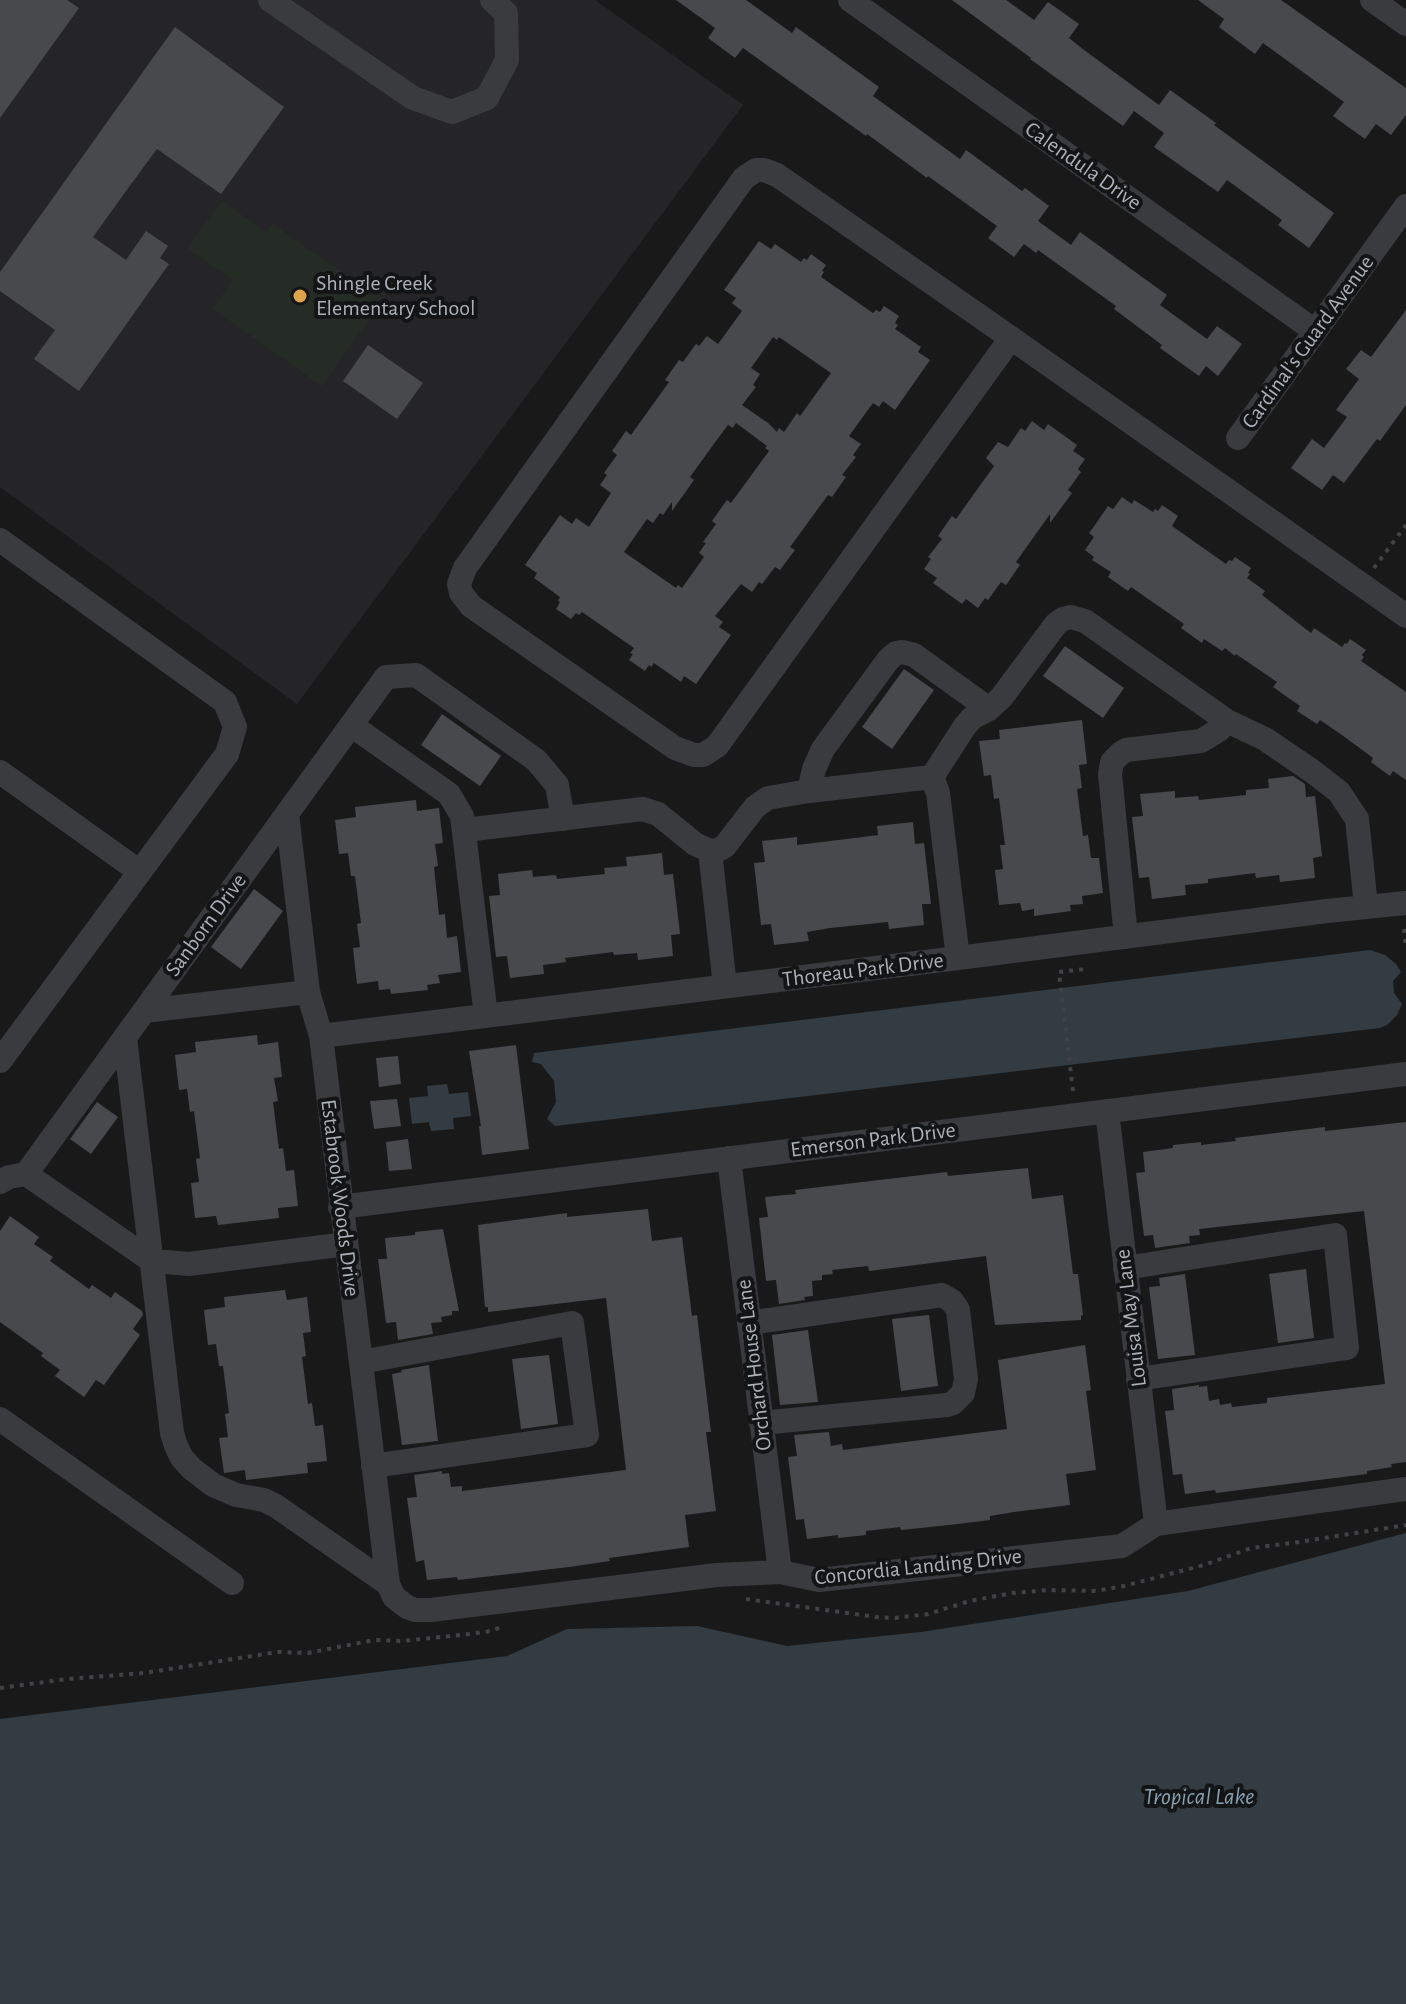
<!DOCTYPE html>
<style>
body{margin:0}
canvas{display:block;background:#19191a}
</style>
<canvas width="1406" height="2004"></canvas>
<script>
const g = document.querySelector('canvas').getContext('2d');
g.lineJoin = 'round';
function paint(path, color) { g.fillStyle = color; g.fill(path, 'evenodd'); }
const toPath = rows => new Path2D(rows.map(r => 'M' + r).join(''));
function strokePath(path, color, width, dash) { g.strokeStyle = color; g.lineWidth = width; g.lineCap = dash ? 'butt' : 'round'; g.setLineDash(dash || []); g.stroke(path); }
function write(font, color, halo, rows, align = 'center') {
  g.font = font + ' "Alegreya Sans",sans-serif'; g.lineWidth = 8; g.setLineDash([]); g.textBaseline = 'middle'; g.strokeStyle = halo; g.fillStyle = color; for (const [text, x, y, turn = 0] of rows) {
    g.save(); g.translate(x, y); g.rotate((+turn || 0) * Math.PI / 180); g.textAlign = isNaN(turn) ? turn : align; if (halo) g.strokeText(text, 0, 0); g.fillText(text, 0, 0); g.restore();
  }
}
paint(toPath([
 [0,0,595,0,743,105,297,704,0,487]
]), '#252527');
paint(toPath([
 [222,201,266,232,273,224,382,301,322,386,213,309,233,280,188,248]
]), '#252c25');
paint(toPath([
 [1370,950,1385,955,1396,964,1401,972,1393,981,1394,993,1402,1004,1397,1015,1387,1025,1380,1028,555,1126,547,1119,556,1102,554,1081,541,1064,532,1062,534,1053],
 [447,1084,449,1094,468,1092,471,1116,453,1118,454,1129,431,1131,429,1122,412,1124,409,1098,428,1096,427,1086],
 [1406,1533,1406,2004,0,2004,0,1719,507,1656,567,1629,697,1626,787,1646,921,1632,1188,1591]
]), '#333c42');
paint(toPath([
 [0,0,67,0,79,8,0,118],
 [676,0,746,0,792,33,796,27,879,87,873,96,960,159,966,150,1022,191,1025,188,1049,206,1038,221,1071,245,1080,232,1167,295,1160,305,1207,339,1217,326,1242,344,1218,376,1206,366,1199,376,1160,348,1162,345,1114,309,1116,306,1038,250,1036,253,1024,244,1014,257,988,238,997,226,928,176,927,178,867,134,866,136,743,48,735,58,708,38,715,28],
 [952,0,1006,0,1034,20,1048,2,1079,24,1069,38,1084,50,1159,105,1170,90,1216,123,1214,125,1334,213,1309,248,1278,225,1282,220,1227,180,1218,192,1154,147,1164,133,1134,111,1123,126,1030,59,1031,58],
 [1198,0,1281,0,1406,88,1406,115,1391,135,1376,124,1365,139,1333,116,1344,102,1263,43,1255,54,1219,27,1224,19],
 [175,27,284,107,221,194,157,149,126,191,93,237,126,260,146,231,168,246,160,258,169,264,79,391,34,359,55,330,0,291,0,272],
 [759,241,771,249,775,244,801,262,804,258,807,260,811,254,826,265,822,271,824,272,821,277,873,313,876,310,880,312,884,306,899,316,895,323,898,325,895,329,921,347,918,352,930,360,895,410,883,401,879,407,873,403,849,436,861,444,853,455,856,457,842,475,846,477,832,497,828,495,790,547,795,550,780,570,775,567,762,584,759,582,752,592,741,584,715,616,723,622,719,627,731,635,696,684,684,676,681,682,654,663,651,667,649,665,645,671,629,660,633,654,630,653,634,648,582,612,579,615,576,613,571,619,556,609,560,602,558,601,560,597,534,578,537,573,525,565,560,515,572,524,576,518,589,527,611,493,600,485,607,475,604,473,617,455,612,451,626,431,631,435,669,382,665,380,679,360,683,362,696,344,699,346,707,336,718,344,742,311,732,303,736,298,724,290],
 [773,337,777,340,779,337,831,373,800,416,797,413,784,432,779,428,777,432,768,423,742,405,756,387,753,385,760,374,751,368],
 [736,423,767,446,765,448,769,451,731,503,727,500,712,521,716,524,703,542,706,543,699,553,704,557,682,588,678,585,676,588,624,552,647,519,653,523,660,513,663,515,672,502,672,511,694,480,690,477,716,441,728,425,733,428],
 [1406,310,1406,405,1380,441,1377,439,1344,483,1333,475,1322,490,1291,468,1312,439,1324,448,1347,417,1336,410,1359,379,1346,369,1361,350,1371,357],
 [368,345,423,383,397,419,343,381],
 [1032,421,1044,430,1048,424,1077,445,1073,451,1085,459,1078,469,1081,472,1068,490,1072,493,1050,523,1050,514,1016,562,1020,565,1006,585,1001,582,988,600,985,598,978,608,966,599,962,604,933,583,937,578,924,569,931,559,928,557,942,539,938,536,952,516,956,519,994,466,986,458,998,442,1008,447,1021,428,1025,431],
 [1122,497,1132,504,1134,500,1153,512,1155,509,1158,511,1162,505,1178,516,1172,526,1226,564,1229,560,1232,561,1235,557,1251,568,1248,573,1250,574,1247,578,1265,591,1262,595,1311,633,1314,628,1342,647,1345,643,1347,644,1350,639,1366,650,1362,655,1364,657,1361,661,1406,692,1406,780,1393,771,1390,776,1371,762,1373,758,1342,735,1320,720,1317,724,1297,711,1300,706,1273,687,1277,682,1236,654,1235,656,1225,648,1222,651,1204,639,1202,643,1181,628,1184,624,1167,612,1131,587,1128,591,1108,577,1111,572,1092,560,1094,557,1085,550,1094,537,1089,533,1093,528,1108,506,1113,509],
 [1065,646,1124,688,1103,718,1043,676],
 [904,669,934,690,892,749,862,727],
 [442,714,501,756,480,786,421,745],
 [1082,720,1087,764,1079,765,1082,788,1077,789,1083,836,1088,835,1091,858,1099,858,1103,893,1082,896,1083,904,1070,905,1071,911,1034,916,1034,909,1022,911,1020,903,999,905,995,870,1003,869,1000,845,1005,845,999,798,994,799,991,775,984,776,979,741,1000,739,999,730],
 [1293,776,1305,784,1306,797,1315,796,1322,856,1313,858,1315,878,1280,882,1279,875,1256,878,1255,873,1208,879,1208,883,1185,885,1186,895,1152,899,1149,877,1139,878,1132,817,1143,816,1140,794,1175,791,1175,798,1198,796,1199,800,1246,795,1246,790,1269,788,1268,779],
 [416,800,417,811,439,808,443,843,435,844,438,866,434,867,439,915,445,914,447,938,457,936,461,972,438,975,440,983,427,985,428,990,391,994,390,989,379,990,378,981,357,984,353,948,360,947,357,924,361,923,355,876,351,876,348,853,339,854,335,820,356,817,355,807],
 [913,822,915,844,924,843,931,904,922,904,924,925,889,929,888,922,830,928,807,932,809,941,774,945,771,924,761,925,754,863,765,862,762,841,797,837,797,845,855,838,878,835,877,826],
 [662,853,664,875,673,874,680,934,671,935,673,956,638,960,637,953,614,955,613,952,565,958,566,962,543,965,544,974,510,978,507,956,496,957,489,896,500,895,498,874,532,870,533,877,556,875,557,879,605,874,604,868,627,866,626,857],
 [254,889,283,911,241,969,211,947],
 [257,1035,258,1045,278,1042,282,1077,274,1078,278,1101,273,1102,279,1149,283,1148,286,1171,294,1170,298,1206,278,1208,279,1218,218,1225,216,1216,195,1218,191,1183,199,1182,196,1159,200,1158,194,1111,190,1112,187,1089,179,1090,175,1055,196,1052,195,1042],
 [516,1045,529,1149,482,1155,479,1126,481,1126,469,1051],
 [398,1056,401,1084,379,1087,376,1058],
 [397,1099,401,1126,374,1129,370,1101],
 [97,1102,118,1117,91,1154,70,1139],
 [1406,1122,1406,1462,1391,1464,1392,1467,1367,1471,1367,1474,1216,1493,1215,1490,1185,1494,1182,1474,1173,1475,1165,1411,1174,1410,1172,1389,1199,1385,1199,1387,1207,1386,1209,1401,1219,1399,1220,1405,1231,1403,1232,1407,1267,1403,1267,1398,1385,1384,1364,1211,1199,1229,1200,1235,1189,1236,1190,1243,1155,1248,1153,1235,1144,1236,1136,1173,1145,1172,1143,1152,1173,1148,1173,1145,1201,1142,1201,1145,1236,1141,1235,1138,1325,1127,1325,1131],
 [408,1139,412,1169,389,1171,386,1142],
 [1028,1168,1032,1199,1063,1195,1073,1274,1078,1274,1083,1315,1081,1316,1081,1320,995,1325,986,1256,869,1271,868,1266,832,1270,833,1274,822,1275,822,1280,812,1281,813,1296,804,1297,805,1300,779,1304,776,1280,766,1281,759,1218,768,1217,765,1197,796,1194,795,1190,947,1172,948,1176],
 [648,1209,652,1241,682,1237,692,1316,697,1315,702,1357,711,1432,706,1432,716,1511,685,1515,689,1547,609,1558,610,1561,569,1567,458,1580,457,1577,427,1580,424,1560,416,1562,407,1498,417,1497,414,1475,442,1471,442,1474,449,1473,451,1487,462,1486,462,1491,626,1470,606,1298,488,1312,488,1307,485,1307,478,1225,567,1213,567,1217],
 [10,1216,39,1237,34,1244,53,1257,50,1261,89,1289,92,1285,111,1298,115,1292,142,1311,143,1315,133,1329,140,1335,104,1385,96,1380,84,1397,55,1376,60,1370,41,1356,43,1353,0,1322,0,1231],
 [443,1229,459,1311,452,1311,452,1315,441,1317,442,1322,431,1323,433,1334,398,1340,396,1322,386,1323,378,1259,387,1259,385,1238,415,1235,415,1232],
 [1306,1269,1314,1338,1278,1343,1269,1274],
 [1185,1274,1195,1355,1158,1359,1149,1287,1160,1286,1159,1278],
 [285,1290,287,1300,307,1297,311,1332,303,1333,306,1356,302,1357,308,1404,312,1403,315,1426,323,1425,327,1461,307,1463,308,1473,246,1480,245,1470,224,1473,219,1438,228,1437,225,1414,229,1413,223,1366,219,1366,216,1344,208,1345,204,1310,225,1307,224,1297],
 [929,1315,938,1386,901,1391,892,1319],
 [808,1330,818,1402,780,1405,772,1335],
 [1085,1345,1091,1390,1086,1391,1096,1470,1066,1474,1070,1505,1014,1512,990,1516,990,1520,949,1525,901,1530,900,1527,866,1531,866,1535,838,1538,838,1535,807,1539,804,1519,796,1520,788,1457,797,1456,794,1435,829,1432,831,1446,842,1444,843,1450,1007,1429,998,1360],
 [549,1355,558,1424,521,1429,512,1359],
 [429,1365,438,1441,402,1445,392,1374,402,1372,401,1370]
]), '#48494d');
strokePath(toPath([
 [1374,568,1406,525],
 [1404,929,1406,948],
 [1073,1091,1059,972,1085,969,1085,965],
 [746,1599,876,1617,895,1618,928,1614,970,1601,1012,1593,1049,1590,1096,1591,1124,1586,1204,1565,1251,1548,1299,1542,1406,1525],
 [0,1688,67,1679,144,1673,278,1652,308,1653,374,1640,402,1641,470,1634,491,1631,501,1627]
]), '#404246', 4, [4, 6]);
strokePath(toPath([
 [270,0,413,98,452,112,487,98,507,60,506,13,492,0],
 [850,0,1315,331],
 [1372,0,1406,24],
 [1011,338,717,746,703,755,694,755,675,748,471,606,461,593,459,584,465,568,744,178,756,170,764,170,777,175,1011,338,1406,616],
 [1238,438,1406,206],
 [0,540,225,702,235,727,227,754,0,1061],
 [351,725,449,794,462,816,486,1016],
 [0,772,140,872],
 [809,791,814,769,823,749,888,660,896,653,902,652,914,655,989,709],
 [287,814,308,992,321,1036,388,1584,394,1597,407,1607,415,1610,431,1610,717,1575,780,1572,819,1580,1122,1546,1156,1524,1406,1489],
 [465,830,643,809,658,814,695,844,710,851],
 [1126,937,1110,774,1112,762,1121,753,1126,750,1201,741,1219,730,1227,721],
 [958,958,938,793,932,777,965,726,972,718,989,709,1001,698,1056,624,1063,619,1071,617,1085,621,1227,721,1265,739,1312,771,1339,792,1357,819,1366,906],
 [725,986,710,851,718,850,725,846,755,807,768,798,809,791,932,777],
 [144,1011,308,992],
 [321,1036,958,958,1327,911,1406,903],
 [125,1038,172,1433,176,1446,182,1458,191,1468,213,1485,236,1495,264,1500,276,1506,388,1584],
 [1107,1111,1156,1524],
 [729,1158,780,1572],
 [26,1174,386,677,416,675,536,760,557,785,563,819],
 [0,1182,9,1177,26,1174,152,1261,189,1264,346,1244],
 [340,1207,1406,1074],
 [1125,1268,1335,1235,1347,1348,1138,1379],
 [749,1323,942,1295,952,1301,958,1310,966,1379,963,1393,953,1403,947,1405,761,1423],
 [361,1362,572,1323,587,1435,373,1466],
 [0,1419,232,1583]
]), '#3a3b3f', 24);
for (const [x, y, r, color] of [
 [300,296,8,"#dfa24c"]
]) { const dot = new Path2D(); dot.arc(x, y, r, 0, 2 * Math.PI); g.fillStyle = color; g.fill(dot); strokePath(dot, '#131415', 3); }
write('22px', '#acb1b9', '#131415', [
 ["Calendula Drive",1083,166,35],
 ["Cardinal's Guard Avenue",1308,342,-54],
 ["Sanborn Drive",206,925,-54],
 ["Thoreau Park Drive",863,970,-7],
 ["Emerson Park Drive",873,1140,-7],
 ["Estabrook Woods Drive",340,1198,83],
 ["Louisa May Lane",1131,1318,-97],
 ["Orchard House Lane",754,1365,-97],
 ["Concordia Landing Drive",918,1567,-6]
]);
write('22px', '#acb1b9', '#131415', [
 ["Shingle Creek",316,283],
 ["Elementary School",316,308]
], 'left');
write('italic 24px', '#87a0af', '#131415', [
 ["Tropical Lake",1199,1797]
]);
</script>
